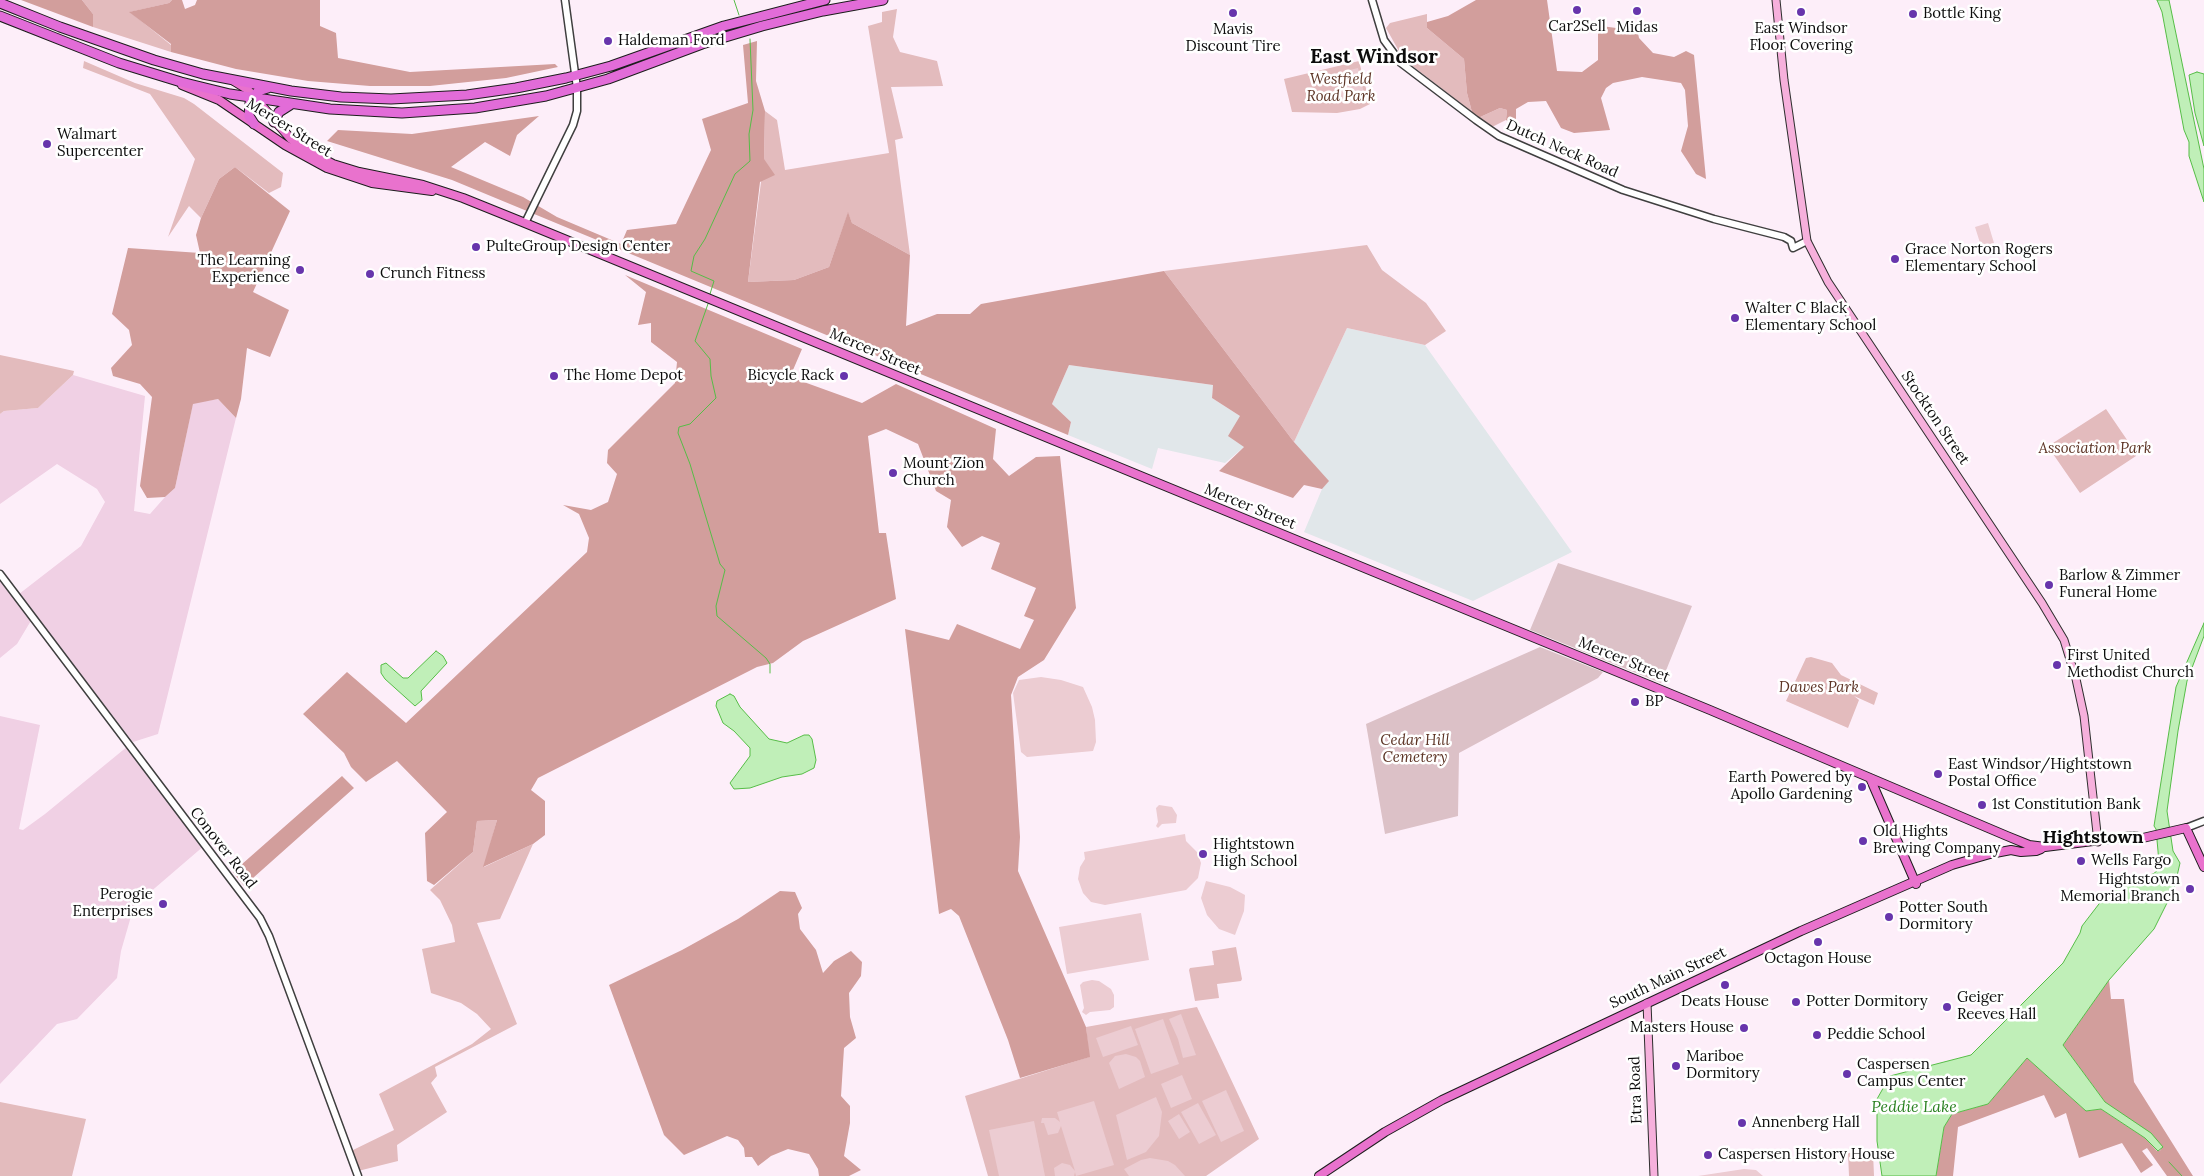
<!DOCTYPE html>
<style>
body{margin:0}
canvas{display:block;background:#fdeef9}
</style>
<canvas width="2204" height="1176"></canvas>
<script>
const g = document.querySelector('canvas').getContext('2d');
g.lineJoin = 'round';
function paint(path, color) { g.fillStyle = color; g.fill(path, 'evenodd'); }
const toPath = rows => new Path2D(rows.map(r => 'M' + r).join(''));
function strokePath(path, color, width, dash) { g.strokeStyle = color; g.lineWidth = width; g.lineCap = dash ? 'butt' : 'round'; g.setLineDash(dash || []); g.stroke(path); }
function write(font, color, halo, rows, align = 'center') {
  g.font = font + ' Lora,serif'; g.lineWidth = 5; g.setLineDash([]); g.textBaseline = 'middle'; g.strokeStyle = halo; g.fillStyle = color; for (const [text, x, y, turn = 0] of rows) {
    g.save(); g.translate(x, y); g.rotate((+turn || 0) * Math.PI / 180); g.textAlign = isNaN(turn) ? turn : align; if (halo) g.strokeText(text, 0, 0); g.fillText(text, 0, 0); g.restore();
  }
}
paint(toPath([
 [1347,328,1425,345,1572,552,1473,601,1304,532,1322,489,1328,481,1294,442],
 [1069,365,1213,385,1212,398,1240,416,1244,447,1225,463,1158,448,1152,469,1068,435,1071,422,1052,404]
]), '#e1e7ea');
paint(toPath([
 [73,375,145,396,134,511,150,514,165,497,175,488,193,403,218,399,236,418,158,734,133,742,19,594,81,546,105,502,97,489,57,464,0,504,0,414,4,411,38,408],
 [0,577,32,619,17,644,0,658],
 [0,716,40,725,19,829,23,830,45,814,128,746,205,845,134,906,121,951,117,978,77,1019,57,1024,0,1084]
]), '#f0d0e4');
paint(toPath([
 [82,0,172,0,169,3,130,12,171,45,171,52,93,27,93,14],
 [897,9,893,37,900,52,937,61,943,86,891,87,903,138,895,140,910,255,852,223,848,213,829,267,794,280,748,282,764,159,765,111,777,120,785,170,889,153,868,26,882,22,882,12],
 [1427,14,1427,28,1464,59,1467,93,1472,112,1410,64,1400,53,1386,28,1390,23],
 [84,61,135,83,184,98,194,104,283,173,281,187,269,193,235,167,219,179,201,218,189,206,168,237,195,159,150,94,83,68],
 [1359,61,1370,104,1360,109,1337,113,1292,112,1284,79],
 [1500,108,1507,110,1506,120,1492,127,1478,118],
 [1367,245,1382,270,1426,303,1446,331,1425,345,1347,328,1294,442,1164,271],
 [0,355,24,360,74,371,73,375,38,408,4,411,0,414],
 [2106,409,2136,453,2136,456,2080,493,2051,451,2051,447,2053,443],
 [1811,657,1832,663,1841,675,1878,693,1874,705,1854,696,1859,700,1848,728,1786,701,1806,658],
 [497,820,484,867,533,844,500,919,477,923,517,1024,435,1067,437,1076,431,1083,447,1112,397,1145,398,1161,358,1171,351,1151,394,1130,379,1094,472,1044,491,1029,477,1014,461,1003,431,993,422,949,455,942,452,925,440,900,430,890,473,852,477,821],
 [1236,947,1242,979,1241,981,1217,984,1219,998,1195,1001,1189,970,1190,968,1214,965,1212,951],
 [1197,1007,1259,1139,1206,1176,988,1176,965,1096,1089,1057,1086,1027],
 [0,1102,86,1119,72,1176,0,1176],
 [1873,1152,1874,1176,1849,1176,1848,1153]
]), '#e3bbbd');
paint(toPath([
 [21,0,82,0,93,14,93,27],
 [172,0,182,0,185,9,195,5,197,0,320,0,320,26,336,33,338,58,410,72,555,64,558,67,506,78,430,86,370,86,308,81,236,69,171,52,171,44,129,12,169,3],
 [1476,0,1547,0,1557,71,1582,72,1598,60,1598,34,1601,26,1624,29,1629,22,1636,24,1639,38,1653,53,1674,57,1686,51,1694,55,1706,179,1696,174,1681,151,1688,126,1685,90,1681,83,1642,77,1613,83,1606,88,1601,98,1610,130,1574,133,1561,128,1546,101,1528,102,1516,109,1516,120,1511,123,1506,120,1507,110,1500,108,1478,118,1472,112,1467,93,1464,59,1427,28,1427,22,1448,16],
 [757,41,756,81,765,111,764,159,775,175,760,182,748,282,794,280,829,267,848,212,852,223,910,255,906,326,937,314,970,314,981,304,1164,271,1294,442,1329,481,1322,489,1304,485,1293,498,1219,471,1244,447,1228,436,1240,416,1212,398,1213,385,1069,365,1052,404,1071,422,1068,435,452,180,327,141,338,130,412,134,539,116,517,135,510,156,485,142,451,167,523,197,557,217,621,244,627,230,676,224,711,150,702,119,748,103,743,45],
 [235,167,290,211,253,292,289,310,270,357,247,348,241,399,236,418,218,399,193,404,175,488,165,497,147,498,140,486,152,397,140,384,113,376,111,368,132,345,129,330,112,314,128,248,200,253,196,235,201,218,219,179],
 [625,275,802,349,790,377,862,403,896,384,996,429,993,459,1009,476,1036,457,1060,456,1076,608,1044,660,1018,677,1011,695,1020,837,1018,871,1086,1027,1090,1057,1020,1078,1008,1040,959,916,951,909,939,914,905,629,949,640,957,624,1020,649,1034,620,1024,616,1036,588,991,569,1000,543,982,536,962,547,947,527,951,500,936,491,918,444,886,429,868,436,879,533,886,533,896,599,803,641,773,663,757,667,538,778,531,790,545,801,545,835,533,844,483,867,497,820,477,821,473,852,434,885,427,881,425,833,447,812,397,761,366,782,351,767,344,753,303,714,347,672,406,723,587,552,589,538,579,514,563,505,591,510,608,502,617,474,607,463,608,450,675,383,677,362,651,342,651,323,638,325,646,292],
 [342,776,354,788,244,886,233,872],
 [780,891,795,892,802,908,798,914,800,929,816,950,823,973,834,961,851,951,862,962,861,976,849,993,850,1017,856,1038,844,1048,841,1096,850,1106,850,1123,844,1156,861,1170,849,1176,819,1176,818,1169,809,1154,788,1149,771,1156,758,1166,752,1157,745,1157,744,1148,738,1140,727,1136,684,1155,664,1135,609,985,682,950,738,919],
 [2109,980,2111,999,2124,999,2134,1082,2193,1176,2167,1176,2147,1148,2142,1151,2153,1165,2141,1173,2122,1143,2079,1158,2066,1113,2055,1118,2044,1095,1958,1127,1953,1176,1936,1176,1944,1127,1952,1114,1988,1104,2027,1058,2086,1111,2101,1109,2145,1138,2157,1151,2161,1150,2105,1102,2063,1045]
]), '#d29e9c');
paint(toPath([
 [1558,563,1692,606,1661,683,1530,630],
 [1540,647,1603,672,1598,678,1459,753,1458,816,1385,834,1366,724]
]), '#dcc1c7');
paint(toPath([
 [1358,68,1364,93,1339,99,1333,74],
 [1988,223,1994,243,1981,246,1975,227],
 [1041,677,1061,680,1083,687,1092,707,1095,720,1096,742,1093,751,1027,757,1021,752,1013,693,1019,680],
 [1159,805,1172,807,1177,815,1176,823,1162,824,1158,828,1156,826,1158,822,1156,808],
 [1185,834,1186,841,1197,852,1201,863,1198,878,1186,890,1105,905,1091,902,1083,893,1078,879,1080,867,1085,859,1084,852],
 [1206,881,1230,887,1245,895,1244,911,1235,935,1219,929,1207,915,1201,898],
 [1141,913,1149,960,1067,974,1059,927],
 [1092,980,1099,981,1111,989,1114,995,1114,1007,1110,1010,1090,1012,1086,1015,1082,1012,1084,1008,1080,985,1083,982],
 [1181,1014,1196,1055,1183,1058,1178,1039,1169,1019],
 [1163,1019,1179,1064,1151,1074,1135,1029],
 [1131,1026,1138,1045,1103,1057,1096,1038],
 [1126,1054,1136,1057,1140,1061,1145,1077,1119,1089,1109,1063,1115,1056],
 [1182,1075,1192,1099,1171,1108,1161,1084],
 [1226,1090,1244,1131,1221,1142,1202,1101],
 [1156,1097,1162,1112,1159,1136,1146,1152,1127,1160,1116,1115],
 [1094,1101,1114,1165,1076,1176,1075,1172,1074,1176,1055,1176,1054,1168,1062,1163,1070,1165,1075,1171,1061,1126,1058,1133,1048,1135,1044,1123,1041,1123,1042,1118,1055,1118,1060,1122,1057,1112],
 [1198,1103,1216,1135,1199,1144,1181,1112],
 [1179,1114,1190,1132,1179,1139,1168,1121],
 [1034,1121,1045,1176,999,1176,989,1130],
 [1150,1158,1168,1161,1175,1165,1185,1176,1129,1176,1124,1169,1141,1160],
 [1744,1169,1756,1170,1763,1176,1698,1176]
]), '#ecccd2');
const water = toPath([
 [2157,0,2169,0,2204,169,2204,202,2189,156,2189,142,2184,130,2162,12,2157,0],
 [2197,72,2204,74,2204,146,2195,113,2189,75,2197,72],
 [2204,623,2204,636,2187,681,2178,731,2167,811,2173,851,2180,863,2174,889,2154,929,2109,980,2063,1045,2105,1102,2151,1133,2163,1147,2158,1151,2145,1138,2101,1109,2086,1111,2027,1058,1988,1104,1952,1114,1944,1127,1936,1176,1882,1176,1877,1141,1877,1099,1890,1076,1971,1055,2063,963,2080,933,2082,926,2102,900,2128,881,2153,874,2157,871,2159,865,2158,851,2156,829,2154,826,2176,687,2204,623],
 [436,651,443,656,447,663,421,691,422,700,415,706,385,679,381,673,381,665,386,663,403,678,408,678,436,651],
 [730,694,734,696,740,707,769,739,787,743,804,735,809,735,812,739,816,760,814,768,802,774,782,777,750,788,734,789,730,783,750,756,750,748,734,731,723,723,716,706,717,701,730,694]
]);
paint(water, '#c0efb8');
strokePath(water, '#56bd47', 1);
strokePath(toPath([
 [734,0,739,15],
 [710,294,714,281,691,271,694,256,705,239,735,174,750,161,749,134,753,110,750,39],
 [709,301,695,341,710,359,711,376,716,398,690,424,679,427,678,433,690,464,720,564,725,570,716,606,717,616,766,658,770,664,770,673],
 [2169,1162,2182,1176]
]), '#56bd47', 1);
const tertiary = toPath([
 [1372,0,1384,40,1401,63,1476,120,1499,136,1623,190,1714,219,1784,237,1791,241,1793,248,1807,241],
 [525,223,573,125,577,111,577,88,565,0],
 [0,574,260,918,269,936,358,1176],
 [2186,828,2204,821]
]);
const secondary = toPath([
 [1776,0,1784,80,1807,241,1828,282,2042,603,2064,640,2076,679,2084,716,2098,842],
 [1647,1003,1654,1176]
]);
const primary = toPath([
 [234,81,247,89,291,139,312,153,333,164,359,172,423,185,463,198,525,223,1710,710,2007,836,2029,845,2045,847,2133,836,2139,837],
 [182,85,219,100,285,145,327,168,372,183,432,191],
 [1870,778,1916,884],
 [2134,840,2186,828,2204,867],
 [1319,1176,1385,1132,1442,1100,1801,931,1952,865,1990,854,2011,850,2021,852,2036,851,2041,849]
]);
const trunk = toPath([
 [0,3,60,27,154,60,203,74,291,91,341,97,391,99,467,95,516,88,566,78,611,66,724,26,825,0],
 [0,16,119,63,181,82,230,94,330,109,402,113,475,108,546,96,608,79,702,44,762,26,823,11,883,0],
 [274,122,279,112,290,105],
 [254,124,249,116,250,103,258,91,268,88]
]);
strokePath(tertiary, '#3f3f3f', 9);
strokePath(secondary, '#2e2e2e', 9);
strokePath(primary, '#1d1d1d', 10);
strokePath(trunk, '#1d1d1d', 11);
strokePath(tertiary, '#fff', 6);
strokePath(secondary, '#f6b0dc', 7);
strokePath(primary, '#e972cd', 8);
strokePath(trunk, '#e26cd8', 9);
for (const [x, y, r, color] of [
 [1577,10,5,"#6735ac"],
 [1637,11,5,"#6735ac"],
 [1801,12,5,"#6735ac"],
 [1233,13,5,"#6735ac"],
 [1913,14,5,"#6735ac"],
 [608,41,5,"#6735ac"],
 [47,144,5,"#6735ac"],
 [476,247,5,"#6735ac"],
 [1895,259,5,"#6735ac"],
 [300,270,5,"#6735ac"],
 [370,274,5,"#6735ac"],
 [1735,318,5,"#6735ac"],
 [554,376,5,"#6735ac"],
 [844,376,5,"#6735ac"],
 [893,473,5,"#6735ac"],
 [2049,585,5,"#6735ac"],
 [2057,665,5,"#6735ac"],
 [1635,702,5,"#6735ac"],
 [1938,774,5,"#6735ac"],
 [1862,787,5,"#6735ac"],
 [1982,805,5,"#6735ac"],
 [1863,841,5,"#6735ac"],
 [1203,854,5,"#6735ac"],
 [2081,861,5,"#6735ac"],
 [2190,889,5,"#6735ac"],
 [163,904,5,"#6735ac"],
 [1889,917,5,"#6735ac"],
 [1818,942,5,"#6735ac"],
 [1725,985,5,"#6735ac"],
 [1796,1002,5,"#6735ac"],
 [1947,1007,5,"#6735ac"],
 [1744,1028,5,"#6735ac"],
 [1817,1035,5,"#6735ac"],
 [1676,1066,5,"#6735ac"],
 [1847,1074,5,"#6735ac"],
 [1742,1123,5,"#6735ac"],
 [1708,1155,5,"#6735ac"]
]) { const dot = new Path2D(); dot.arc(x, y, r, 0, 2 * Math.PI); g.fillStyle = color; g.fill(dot); strokePath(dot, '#fff', 2); }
write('15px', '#0c0c0c', '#fff', [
 ["Bottle King",1923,14],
 ["Car2Sell",1577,27,"center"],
 ["Midas",1637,28,"center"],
 ["East Windsor",1801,29,"center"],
 ["Floor Covering",1801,46,"center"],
 ["Mavis",1233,30,"center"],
 ["Discount Tire",1233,47,"center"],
 ["Haldeman Ford",618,41],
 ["Walmart",57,135],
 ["Supercenter",57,152],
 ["PulteGroup Design Center",486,247],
 ["Grace Norton Rogers",1905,250],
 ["Elementary School",1905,267],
 ["The Learning",290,261,"right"],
 ["Experience",290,278,"right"],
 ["Crunch Fitness",380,274],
 ["Walter C Black",1745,309],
 ["Elementary School",1745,326],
 ["The Home Depot",564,376],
 ["Bicycle Rack",834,376,"right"],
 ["Mount Zion",903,464],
 ["Church",903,481],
 ["Barlow & Zimmer",2059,576],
 ["Funeral Home",2059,593],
 ["First United",2067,656],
 ["Methodist Church",2067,673],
 ["BP",1645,702],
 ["East Windsor/Hightstown",1948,765],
 ["Postal Office",1948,782],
 ["Earth Powered by",1852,778,"right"],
 ["Apollo Gardening",1852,795,"right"],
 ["1st Constitution Bank",1992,805],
 ["Old Hights",1873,832],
 ["Brewing Company",1873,849],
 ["Hightstown",1213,845],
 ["High School",1213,862],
 ["Wells Fargo",2091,861],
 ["Hightstown",2180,880,"right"],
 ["Memorial Branch",2180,897,"right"],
 ["Perogie",153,895,"right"],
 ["Enterprises",153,912,"right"],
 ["Potter South",1899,908],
 ["Dormitory",1899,925],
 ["Octagon House",1818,959,"center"],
 ["Geiger",1957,998],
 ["Reeves Hall",1957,1015],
 ["Deats House",1725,1002,"center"],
 ["Potter Dormitory",1806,1002],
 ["Masters House",1734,1028,"right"],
 ["Peddie School",1827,1035],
 ["Mariboe",1686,1057],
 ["Dormitory",1686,1074],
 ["Caspersen",1857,1065],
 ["Campus Center",1857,1082],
 ["Annenberg Hall",1752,1123],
 ["Caspersen History House",1718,1155]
], 'left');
write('italic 15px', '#5c3324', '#fff', [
 ["Westfield",1341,80],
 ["Road Park",1341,97],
 ["Association Park",2095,449],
 ["Dawes Park",1819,688],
 ["Cedar Hill",1415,741],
 ["Cemetery",1415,758]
]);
write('15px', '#0c0c0c', '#fff', [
 ["Mercer Street",289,128,32],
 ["Dutch Neck Road",1562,149,24],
 ["Mercer Street",875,352,23],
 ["Stockton Street",1935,418,56],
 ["Mercer Street",1250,507,22],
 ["Mercer Street",1624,660,22],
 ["Conover Road",223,848,52],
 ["South Main Street",1668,978,-25],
 ["Etra Road",1636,1090,-92]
]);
write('italic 16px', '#2b8222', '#fff', [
 ["Peddie Lake",1914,1107]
]);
write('bold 18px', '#0c0c0c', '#fff', [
 ["Hightstown",2093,838]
]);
write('bold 20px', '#0c0c0c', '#fff', [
 ["East Windsor",1374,57]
]);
</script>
